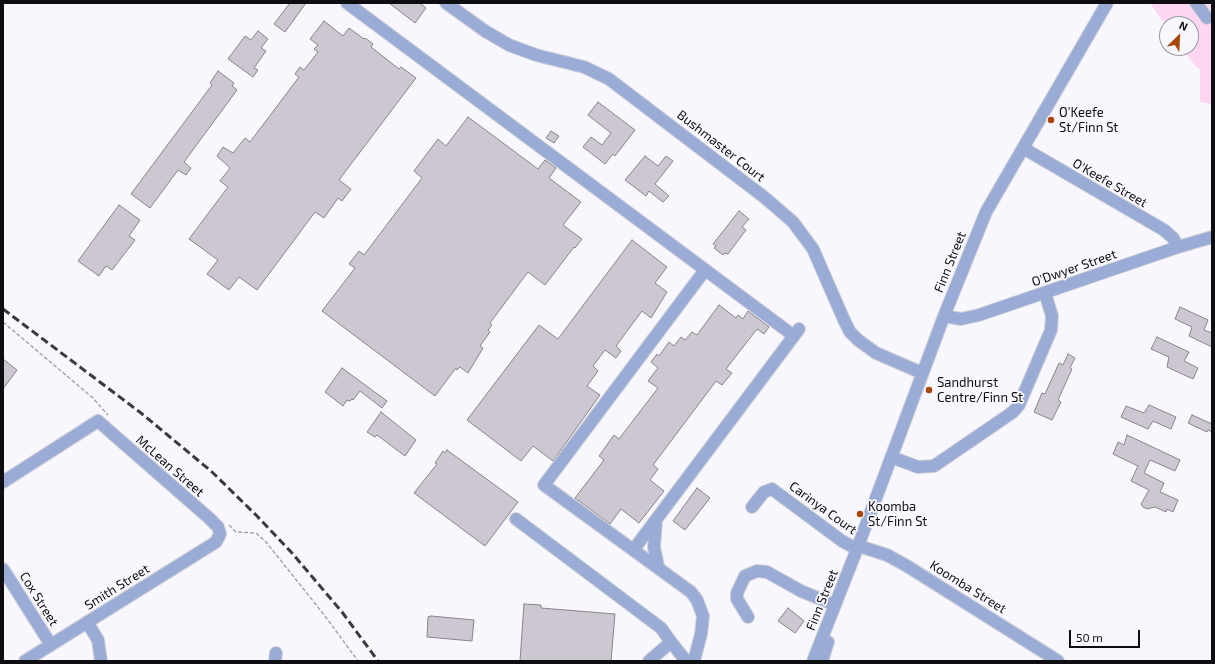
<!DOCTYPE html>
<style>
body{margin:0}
#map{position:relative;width:1215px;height:664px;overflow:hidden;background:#f8f7fe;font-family:"Exo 2",sans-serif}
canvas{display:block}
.frame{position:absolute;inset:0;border:4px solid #0e0d11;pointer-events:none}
.north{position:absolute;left:1159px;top:16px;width:40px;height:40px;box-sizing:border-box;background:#f8f7fe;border:1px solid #9a999f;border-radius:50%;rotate:24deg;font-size:11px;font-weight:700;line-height:16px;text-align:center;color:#0e0d11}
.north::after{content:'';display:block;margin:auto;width:14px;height:18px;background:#a9460a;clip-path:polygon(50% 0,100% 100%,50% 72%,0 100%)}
.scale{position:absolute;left:1069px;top:630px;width:71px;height:18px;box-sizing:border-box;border:2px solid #0e0d11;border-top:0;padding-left:5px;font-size:12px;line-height:14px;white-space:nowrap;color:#0e0d11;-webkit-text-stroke:3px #f8f7fe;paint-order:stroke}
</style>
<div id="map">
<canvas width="1215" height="664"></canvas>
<div class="frame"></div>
<div class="north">N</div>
<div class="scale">50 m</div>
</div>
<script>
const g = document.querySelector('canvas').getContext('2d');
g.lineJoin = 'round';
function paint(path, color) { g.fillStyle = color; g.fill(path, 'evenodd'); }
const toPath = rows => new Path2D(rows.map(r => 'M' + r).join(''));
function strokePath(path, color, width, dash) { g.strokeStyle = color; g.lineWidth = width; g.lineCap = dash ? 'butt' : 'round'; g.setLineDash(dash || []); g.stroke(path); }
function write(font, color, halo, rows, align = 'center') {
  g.font = font + ' "Exo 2",sans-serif'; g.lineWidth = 3.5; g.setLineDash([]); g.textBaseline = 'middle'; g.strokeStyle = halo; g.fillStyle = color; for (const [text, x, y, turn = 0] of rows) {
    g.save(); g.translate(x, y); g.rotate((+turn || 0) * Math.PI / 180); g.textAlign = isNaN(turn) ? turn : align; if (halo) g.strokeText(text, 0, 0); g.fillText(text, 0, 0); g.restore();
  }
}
paint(toPath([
 [1150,3,1212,3,1212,104,1200,102,1200,69,1196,67,1182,48,1191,48,1191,24,1167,24,1167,27]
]), '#fcd6f2');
const building = toPath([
 [290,3,306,3,285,32,274,24,290,3],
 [389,3,420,3,426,8,415,23,389,3],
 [324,21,343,36,349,28,364,39,365,38,373,44,371,47,399,69,401,67,416,78,339,180,351,189,342,201,338,198,324,218,315,212,257,290,239,277,229,290,207,274,218,260,189,239,228,187,220,181,230,168,217,156,223,147,233,153,245,138,250,142,299,77,295,74,300,67,304,70,318,52,314,49,318,45,310,39,324,21],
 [258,31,268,39,261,48,266,51,254,68,258,70,253,77,228,59,245,36,251,40,258,31],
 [218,71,234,83,232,86,237,90,184,162,191,168,186,175,178,170,150,208,131,194,212,85,210,83,218,71],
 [598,102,635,130,615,156,613,154,605,164,583,147,591,137,602,145,611,133,588,115,598,102],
 [468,117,538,169,545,160,556,168,549,178,581,202,563,225,582,239,575,248,574,247,545,285,528,272,490,323,492,325,488,330,490,332,480,346,483,348,468,373,460,367,457,370,456,368,435,396,322,311,355,268,349,264,359,251,364,255,422,178,414,171,438,139,446,146,468,117],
 [551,131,559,136,554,143,546,138,551,131],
 [645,156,658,166,666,156,673,161,655,184,669,196,663,202,649,191,646,196,625,180,645,156],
 [119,205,140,220,129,236,135,240,112,270,106,266,99,276,78,261,119,205],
 [739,211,749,219,742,227,746,230,728,254,725,253,723,255,714,248,716,246,713,244,739,211],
 [632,240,667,267,655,283,667,292,651,318,642,311,616,346,621,351,616,358,605,350,593,366,598,371,587,386,600,395,553,461,533,446,521,461,467,420,539,325,558,339,632,240],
 [719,305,736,318,738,315,743,319,748,311,769,327,764,334,757,329,726,369,732,373,722,385,716,381,653,465,658,469,650,480,664,491,639,523,621,509,610,524,575,498,604,460,599,456,614,435,619,439,658,388,648,381,658,368,651,362,657,354,659,356,669,342,674,346,681,337,685,340,692,332,697,335,719,305],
 [1180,307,1208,320,1204,330,1212,333,1212,347,1189,336,1192,327,1175,319,1180,307],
 [1157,337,1189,352,1184,361,1198,368,1193,379,1167,367,1169,357,1151,349,1157,337],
 [1068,354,1075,358,1070,368,1072,369,1058,400,1061,402,1052,420,1034,412,1042,393,1045,394,1059,363,1063,365,1068,354],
 [3,359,17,370,3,389,3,359],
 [342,368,387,401,382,408,360,391,353,400,352,399,350,401,347,400,343,406,325,392,342,368],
 [1149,405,1176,417,1171,429,1153,421,1148,429,1121,417,1126,406,1144,413,1149,405],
 [381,412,416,440,405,456,377,435,375,437,367,432,381,412],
 [1192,415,1212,424,1212,432,1208,430,1207,432,1188,423,1192,415],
 [1127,435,1180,460,1175,471,1150,460,1144,473,1164,483,1160,492,1178,500,1173,512,1167,509,1166,512,1155,507,1147,509,1143,507,1141,504,1149,490,1131,481,1138,466,1113,454,1118,442,1124,445,1127,435],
 [447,450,518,502,485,546,414,493,437,464,435,463,443,451,445,453,447,450],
 [697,488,710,498,685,530,673,521,697,488],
 [524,604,541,605,541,608,615,614,611,661,520,661,524,604],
 [788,608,804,621,795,633,778,621,788,608],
 [431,616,474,620,472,641,427,637,428,617,431,616]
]);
paint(building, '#cdc7d1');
strokePath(building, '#89838c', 1);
const minor = toPath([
 [347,3,794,336],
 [446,3,485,31,509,45,536,55,584,67,609,79,764,197,793,222,813,249,844,320,850,332,858,340,876,353,922,373],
 [1196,3,1207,18],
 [1023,148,1164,230,1173,238,1178,247],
 [944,316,961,319,979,315,1178,247,1212,237],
 [891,457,918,467,934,466,1013,412,1019,405,1051,330,1052,316,1045,293],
 [3,482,98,421,209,518,218,527,220,534,216,542,25,661],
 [752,507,764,492,772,489,842,541,857,549],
 [516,519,661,628,671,642,649,661],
 [656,522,654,547,658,566],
 [859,546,887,555,907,566,1058,661],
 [634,549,799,329],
 [3,569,51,645],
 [748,617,737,599,737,593,745,576,757,571,767,572,801,591,835,605],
 [87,622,98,640,101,661],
 [671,642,686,661],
 [275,661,276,653],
 [694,661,701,634,703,616,697,600,691,592,544,485,705,270],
 [813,661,857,549,944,316,986,212,1107,3],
 [822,661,828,642]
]);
strokePath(minor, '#d3d2d8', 14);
strokePath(toPath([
 [3,322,93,398,108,415],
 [229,525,236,532,256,533,266,542,325,616,358,661]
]), '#a7a6ac', 1.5, [4, 2]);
strokePath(minor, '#9aacd6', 12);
strokePath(toPath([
 [3,309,141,413,211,471,257,516,292,553,342,612,378,661]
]), '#3a393e', 3, [8, 4]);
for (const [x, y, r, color] of [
 [1051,120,4,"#a9460a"],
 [929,390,4,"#a9460a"],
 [860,514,4,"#a9460a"]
]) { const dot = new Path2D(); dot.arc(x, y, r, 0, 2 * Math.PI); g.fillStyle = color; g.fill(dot); strokePath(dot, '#f8f7fe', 1.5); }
write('13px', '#0e0d11', '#f8f7fe', [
 ["O'Keefe",1059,113],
 ["St/Finn St",1059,128],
 ["Sandhurst",937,383],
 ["Centre/Finn St",937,398],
 ["Koomba",868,507],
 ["St/Finn St",868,522]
], 'left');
write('13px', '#0e0d11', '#f8f7fe', [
 ["Bushmaster Court",721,146,38],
 ["O'Keefe Street",1110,183,30],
 ["Finn Street",950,262,-68],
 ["O'Dwyer Street",1074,268,-19],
 ["McLean Street",170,466,41],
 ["Carinya Court",823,508,36],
 ["Smith Street",117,587,-32],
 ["Koomba Street",968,587,32],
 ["Cox Street",39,599,58],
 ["Finn Street",822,600,-68]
]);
</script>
